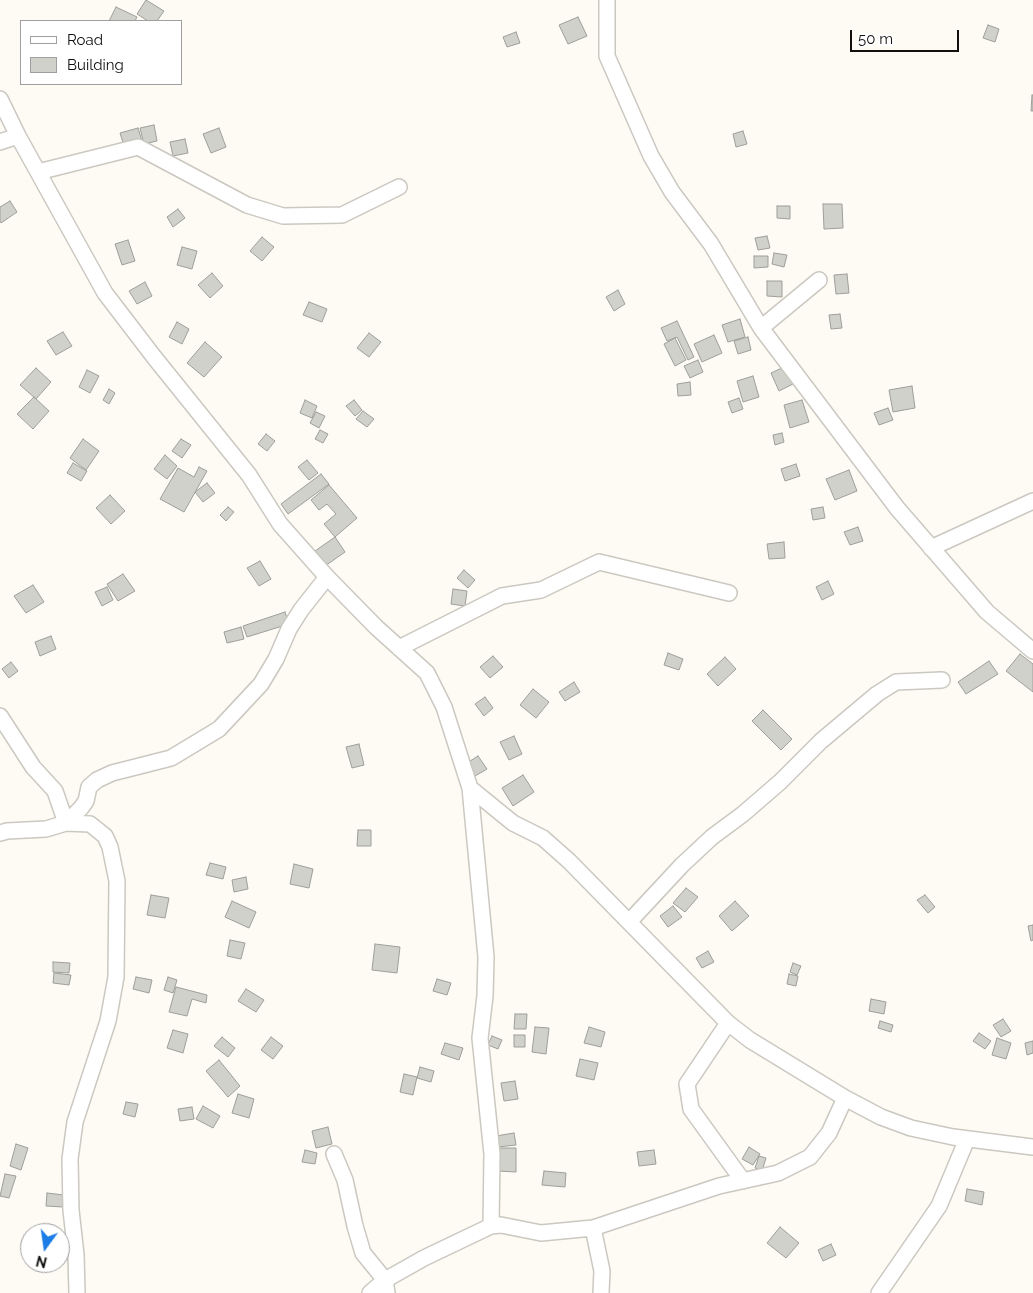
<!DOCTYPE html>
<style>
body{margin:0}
#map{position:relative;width:1033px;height:1293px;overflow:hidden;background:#fefbf4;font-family:Raleway,sans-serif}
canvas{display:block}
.legend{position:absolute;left:20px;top:20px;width:162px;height:65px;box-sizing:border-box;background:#fff;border:1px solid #a09f9f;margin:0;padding:6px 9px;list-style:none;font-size:15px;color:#11100e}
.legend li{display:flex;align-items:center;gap:10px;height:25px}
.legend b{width:25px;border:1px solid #a09f9f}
.north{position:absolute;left:20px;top:1223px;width:50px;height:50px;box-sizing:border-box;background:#fff;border:1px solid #a09f9f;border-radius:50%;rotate:194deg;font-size:14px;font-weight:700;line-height:20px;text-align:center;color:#11100e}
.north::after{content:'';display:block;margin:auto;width:18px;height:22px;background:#1c7de6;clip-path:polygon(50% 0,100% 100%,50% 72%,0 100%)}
.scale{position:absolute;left:850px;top:30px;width:109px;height:22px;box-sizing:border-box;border:2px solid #11100e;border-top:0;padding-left:6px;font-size:15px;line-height:18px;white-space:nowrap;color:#11100e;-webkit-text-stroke:4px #fff;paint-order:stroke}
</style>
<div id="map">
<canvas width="1033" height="1293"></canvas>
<ul class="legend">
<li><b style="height:6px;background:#fff"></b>Road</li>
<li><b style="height:14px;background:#cfd1ca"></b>Building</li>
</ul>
<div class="north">N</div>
<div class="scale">50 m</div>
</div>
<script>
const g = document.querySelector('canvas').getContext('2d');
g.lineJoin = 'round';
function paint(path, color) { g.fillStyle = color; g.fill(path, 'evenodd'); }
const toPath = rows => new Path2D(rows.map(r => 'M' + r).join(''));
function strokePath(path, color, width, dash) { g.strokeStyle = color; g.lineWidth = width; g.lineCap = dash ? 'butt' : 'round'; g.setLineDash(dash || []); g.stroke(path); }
const building = toPath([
 [146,0,164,11,157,21,148,21,137,14,146,0],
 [116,7,137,17,135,21,109,21,116,7],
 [578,17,587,36,568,44,559,25,578,17],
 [988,25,999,29,995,42,983,38,988,25],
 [516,32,520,43,507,47,503,37,516,32],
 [1032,95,1033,95,1033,111,1031,111,1032,95],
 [154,125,157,141,144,144,140,128,154,125],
 [138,128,143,144,125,149,120,133,138,128],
 [219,128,226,147,211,153,203,134,219,128],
 [743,131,747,144,736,147,733,134,743,131],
 [185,139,188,153,173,156,170,142,185,139],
 [10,201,17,212,1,223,0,221,0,207,10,201],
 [823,204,842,204,843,228,824,229,823,204],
 [777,206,790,206,790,219,777,218,777,206],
 [178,209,185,218,173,227,167,217,178,209],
 [767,236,770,248,758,250,755,238,767,236],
 [262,237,274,247,262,261,250,251,262,237],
 [128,240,135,261,122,265,115,244,128,240],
 [182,247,197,251,192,269,177,265,182,247],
 [774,253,787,255,784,267,772,264,774,253],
 [754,256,768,256,768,267,754,268,754,256],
 [212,273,223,286,210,298,198,285,212,273],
 [847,274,849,293,836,294,834,275,847,274],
 [767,281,782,281,782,297,767,296,767,281],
 [145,282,152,296,137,304,129,291,145,282],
 [618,290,625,304,614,311,606,297,618,290],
 [309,302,327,309,322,322,303,315,309,302],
 [840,314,842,328,831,329,829,315,840,314],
 [740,319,745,337,728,342,722,325,740,319],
 [677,321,694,357,688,360,677,337,667,341,661,328,677,321],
 [177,322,189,329,182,344,169,337,177,322],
 [63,332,72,346,56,355,47,341,63,332],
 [369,333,381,342,369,357,357,348,369,333],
 [714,335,722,353,702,362,694,344,714,335],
 [748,337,751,350,738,354,734,341,748,337],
 [675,338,686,360,675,366,664,344,675,338],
 [205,342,222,357,204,377,187,363,205,342],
 [698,360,703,372,690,378,684,366,698,360],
 [784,367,793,384,779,391,771,373,784,367],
 [36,368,51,382,36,399,20,385,36,368],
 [87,370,99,376,90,393,79,387,87,370],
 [753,376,759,397,743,402,737,381,753,376],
 [690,382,691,395,678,396,677,384,690,382],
 [912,386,915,408,893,412,889,390,912,386],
 [109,389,115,393,109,404,103,400,109,389],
 [34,397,49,411,33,429,17,414,34,397],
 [739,398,743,409,732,413,728,402,739,398],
 [305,400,317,406,312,418,300,413,305,400],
 [354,400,362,410,355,416,346,406,354,400],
 [802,400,809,422,790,428,784,405,802,400],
 [888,408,893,420,879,425,874,413,888,408],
 [363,411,374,419,367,427,356,419,363,411],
 [316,412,325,416,319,428,310,423,316,412],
 [320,430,328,434,323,443,315,439,320,430],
 [782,433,784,442,775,445,773,435,782,433],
 [266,434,275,441,267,451,258,444,266,434],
 [83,439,99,451,86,470,70,458,83,439],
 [181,439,191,445,182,458,172,451,181,439],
 [165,455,177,466,167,479,154,469,165,455],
 [307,460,318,473,309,480,298,467,307,460],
 [73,463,87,471,81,481,67,473,73,463],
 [796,464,800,476,785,481,781,469,796,464],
 [199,467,207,471,184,512,160,499,178,468,194,477,199,467],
 [849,470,857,491,835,500,826,479,849,470],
 [321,474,329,484,288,514,281,504,321,474],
 [207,483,215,493,203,502,195,492,207,483],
 [329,485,357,518,335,537,324,524,336,514,327,504,319,510,311,500,329,485],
 [110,495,125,511,111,524,96,508,110,495],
 [228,507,234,512,226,521,220,515,228,507],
 [823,507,825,518,813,520,811,509,823,507],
 [858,527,863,541,850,545,844,532,858,527],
 [335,537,345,552,325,566,315,551,335,537],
 [784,542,785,558,769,559,767,544,784,542],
 [260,561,271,579,259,586,247,568,260,561],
 [464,570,475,580,468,588,457,578,464,570],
 [123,574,135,591,118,601,107,584,123,574],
 [828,581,834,594,822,600,816,587,828,581],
 [33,585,44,602,26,613,14,596,33,585],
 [107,587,113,600,102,606,95,592,107,587],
 [453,589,467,591,465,606,451,604,453,589],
 [285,612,289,624,247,637,243,626,285,612],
 [241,627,244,639,227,643,224,632,241,627],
 [51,636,56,649,40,656,35,642,51,636],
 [668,653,683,659,679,670,664,665,668,653],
 [1020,654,1033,664,1033,692,1006,671,1020,654],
 [493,656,503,667,490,678,480,667,493,656],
 [725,657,736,669,718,686,707,674,725,657],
 [989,661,998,674,966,694,958,682,989,661],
 [11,662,18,671,9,678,2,669,11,662],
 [574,682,580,692,565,701,559,692,574,682],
 [533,689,549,702,536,718,520,705,533,689],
 [485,697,493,708,484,716,475,704,485,697],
 [763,710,792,739,781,750,752,721,763,710],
 [514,736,522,754,509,760,500,742,514,736],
 [359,744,364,765,352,768,346,747,359,744],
 [478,756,487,769,475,776,467,763,478,756],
 [523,775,534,792,513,806,502,788,523,775],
 [358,830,371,830,371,846,357,846,358,830],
 [210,863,226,867,223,879,206,875,210,863],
 [294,864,313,869,309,888,290,884,294,864],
 [246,877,248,889,234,892,232,880,246,877],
 [686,888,698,897,685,912,673,903,686,888],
 [151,895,169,898,165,918,147,915,151,895],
 [925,895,935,907,928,913,917,900,925,895],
 [232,901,256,912,249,928,225,917,232,901],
 [735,901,749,916,732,931,719,916,735,901],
 [673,906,682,917,668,927,660,916,673,906],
 [1033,925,1033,940,1031,941,1028,926,1033,925],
 [230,940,245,943,241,959,227,956,230,940],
 [375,944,400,947,397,973,372,970,375,944],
 [708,951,714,962,702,968,696,958,708,951],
 [53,962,70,963,69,973,53,972,53,962],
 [793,963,801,966,797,975,790,972,793,963],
 [54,973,71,975,69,985,53,983,54,973],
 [789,974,798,976,796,986,787,984,789,974],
 [136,977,152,980,149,993,133,989,136,977],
 [168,977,177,980,173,993,164,990,168,977],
 [437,979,451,983,447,995,433,991,437,979],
 [176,987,207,995,206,1003,192,999,187,1016,169,1012,176,987],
 [246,989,264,1000,256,1012,238,1001,246,989],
 [871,999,886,1002,884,1014,869,1011,871,999],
 [515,1014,527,1014,526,1029,514,1029,515,1014],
 [1003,1019,1011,1031,1001,1037,993,1025,1003,1019],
 [880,1021,893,1025,891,1032,878,1028,880,1021],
 [535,1027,549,1028,546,1054,532,1052,535,1027],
 [589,1027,605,1032,601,1047,584,1043,589,1027],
 [173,1030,188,1034,183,1053,167,1048,173,1030],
 [979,1033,991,1041,985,1049,973,1041,979,1033],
 [514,1035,525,1035,525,1047,514,1047,514,1035],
 [492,1036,502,1040,498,1049,488,1045,492,1036],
 [222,1037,235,1048,228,1057,214,1046,222,1037],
 [271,1037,283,1046,273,1059,261,1050,271,1037],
 [997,1038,1011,1043,1006,1059,992,1055,997,1038],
 [1033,1041,1033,1053,1027,1055,1025,1043,1033,1041],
 [445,1043,463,1048,459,1060,441,1054,445,1043],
 [580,1059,598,1063,594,1080,576,1076,580,1059],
 [219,1060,240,1086,228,1097,206,1071,219,1060],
 [420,1067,434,1071,431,1082,417,1078,420,1067],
 [404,1074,417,1077,413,1095,400,1092,404,1074],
 [515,1081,518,1099,504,1101,501,1083,515,1081],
 [238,1094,254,1099,249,1118,232,1113,238,1094],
 [126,1102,138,1104,135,1117,123,1114,126,1102],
 [203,1106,220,1116,213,1128,196,1119,203,1106],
 [192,1107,194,1119,180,1121,178,1109,192,1107],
 [328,1127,332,1144,316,1148,312,1131,328,1127],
 [514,1133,516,1145,498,1147,496,1136,514,1133],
 [16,1144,28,1148,21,1170,10,1166,16,1144],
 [749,1147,760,1154,753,1165,742,1159,749,1147],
 [497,1148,516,1148,516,1172,497,1171,497,1148],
 [305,1150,317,1153,315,1164,302,1162,305,1150],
 [654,1150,656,1164,639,1166,637,1152,654,1150],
 [759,1156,766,1158,762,1171,755,1168,759,1156],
 [544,1171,566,1173,565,1187,542,1185,544,1171],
 [5,1174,16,1176,9,1198,0,1196,5,1174],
 [967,1189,984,1192,982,1205,965,1201,967,1189],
 [47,1193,64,1195,63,1207,46,1206,47,1193],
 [780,1227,799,1243,786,1258,767,1243,780,1227],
 [831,1244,836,1255,823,1261,818,1250,831,1244]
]);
paint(building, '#cfd1ca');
strokePath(building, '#9d9f98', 1);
const street = toPath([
 [607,0,607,56,651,156,672,192,711,244,761,328,897,508,987,612,1033,651],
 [0,99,18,136,105,293,154,357,249,475,280,524,327,577,376,627,427,673,444,707,470,788,513,823,543,838,569,861,728,1023,750,1040,845,1098,881,1117,911,1128,953,1137,1033,1147],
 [0,142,18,136],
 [38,172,138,147,247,205,283,216,342,215,399,187],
 [761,328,819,280],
 [931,548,1033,501],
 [399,648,502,596,541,590,599,562,729,593],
 [0,716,33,767,55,791,66,823],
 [470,788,486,957,485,996,480,1038,492,1154,491,1226],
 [66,823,81,808,86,801,89,787,97,780,112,773,171,758,219,729,261,684,276,659,289,629,301,610,327,577],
 [0,833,7,831,46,829,66,823,90,824,105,836,110,847,117,881,116,977,108,1021,75,1122,70,1159,71,1210,76,1255,77,1293],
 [629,922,682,865,712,837,743,814,780,782,821,741,877,694,896,682,942,680],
 [728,1023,687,1084,691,1109,743,1181],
 [334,1154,345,1180,355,1226,363,1253,385,1280,387,1293],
 [593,1228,602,1271,601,1293],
 [370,1293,385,1280,424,1258,491,1226,501,1225,541,1233,593,1228,719,1186,778,1173,810,1157,829,1133,845,1098],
 [879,1293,939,1206,967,1139]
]);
strokePath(street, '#cbc8c1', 18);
strokePath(street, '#fff', 15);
</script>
